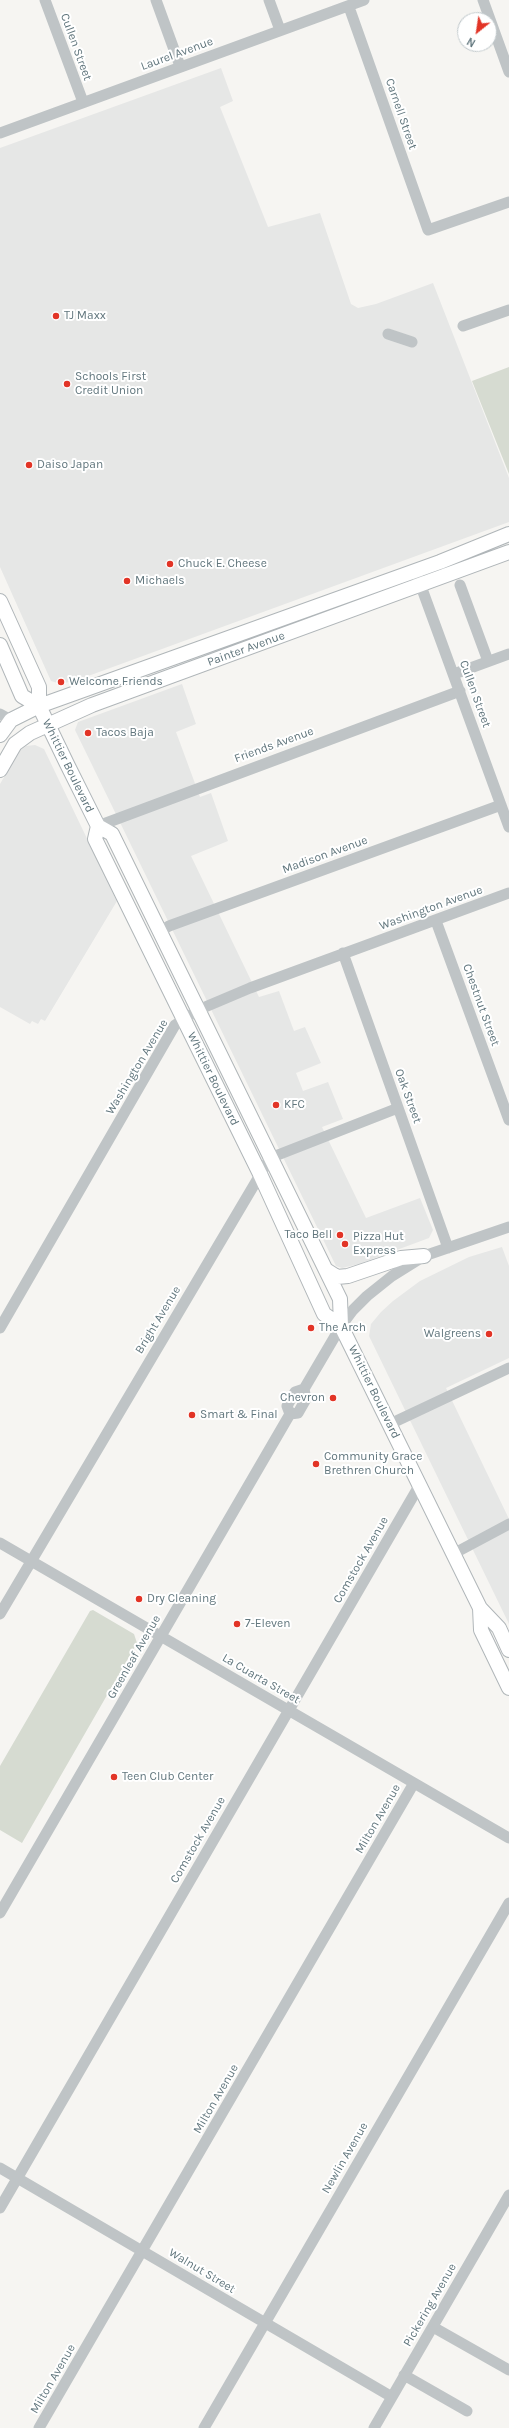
<!DOCTYPE html>
<style>
body{margin:0}
#map{position:relative;width:509px;height:2428px;overflow:hidden;background:#f6f5f2;font-family:Karla,sans-serif}
canvas{display:block}
.north{position:absolute;left:457px;top:12px;width:40px;height:40px;box-sizing:border-box;background:#fff;border:1px solid #c0c8cb;border-radius:50%;rotate:210deg;font-size:11px;font-weight:700;line-height:16px;text-align:center;color:#61767d}
.north::after{content:'';display:block;margin:auto;width:14px;height:18px;background:#e23426;clip-path:polygon(50% 0,100% 100%,50% 72%,0 100%)}
</style>
<div id="map">
<canvas width="509" height="2428"></canvas>
<div class="north">N</div>
</div>
<script>
const g = document.querySelector('canvas').getContext('2d');
g.lineJoin = 'round';
function paint(path, color) { g.fillStyle = color; g.fill(path, 'evenodd'); }
const toPath = rows => new Path2D(rows.map(r => 'M' + r).join(''));
function strokePath(path, color, width, dash) { g.strokeStyle = color; g.lineWidth = width; g.lineCap = dash ? 'butt' : 'round'; g.setLineDash(dash || []); g.stroke(path); }
function write(font, color, halo, rows, align = 'center') {
  g.font = font + ' Karla,sans-serif'; g.lineWidth = 4; g.setLineDash([]); g.textBaseline = 'middle'; g.strokeStyle = halo; g.fillStyle = color; for (const [text, x, y, turn = 0] of rows) {
    g.save(); g.translate(x, y); g.rotate((+turn || 0) * Math.PI / 180); g.textAlign = isNaN(turn) ? turn : align; if (halo) g.strokeText(text, 0, 0); g.fillText(text, 0, 0); g.restore();
  }
}
paint(toPath([
 [221,68,233,101,220,107,268,227,320,213,351,304,358,308,376,304,433,283,509,478,509,522,80,679,61,684,51,681,0,567,0,148],
 [182,684,196,724,176,732,200,797,211,793,228,841,191,856,259,997,279,991,294,1031,305,1027,321,1063,296,1073,303,1091,328,1082,343,1119,322,1127,366,1218,420,1198,433,1230,429,1238,359,1264,342,1268,336,1266,75,730,78,722],
 [35,745,44,749,117,901,45,1021,41,1019,38,1024,32,1021,30,1024,0,1007,0,784,20,750,26,746],
 [502,1247,509,1266,509,1358,446,1388,509,1519,509,1624,369,1336,371,1324,381,1312,393,1301,420,1281,469,1257]
]), '#e6e7e6');
paint(toPath([
 [509,367,509,474,472,381],
 [93,1610,134,1634,137,1643,22,1843,0,1830,0,1766,90,1611]
]), '#d6dbd1');
const major = toPath([
 [0,601,39,687,39,706,67,764,98,826,112,834,340,1299,341,1326,480,1608,499,1628,509,1650],
 [0,645,22,696,39,706],
 [0,735,11,720,39,706,440,562,509,534],
 [0,770,15,744,30,733,92,705,509,552],
 [98,826,95,839,260,1174,324,1314,341,1326],
 [326,1270,337,1277,348,1276,401,1258,424,1256],
 [480,1608,481,1630,509,1688]
]);
strokePath(major, '#b0b6b9', 16);
strokePath(toPath([
 [45,0,83,102],
 [156,0,180,66],
 [269,0,280,30],
 [483,0,509,72],
 [349,7,428,230,509,202],
 [0,133,364,0],
 [463,326,509,310],
 [388,334,412,342],
 [418,578,509,827],
 [460,585,488,661],
 [454,674,509,654],
 [0,714,11,720],
 [98,826,460,691],
 [436,921,509,1120],
 [159,932,169,926,501,805],
 [343,953,448,1248],
 [0,1328,175,1025,198,1010,250,988,509,893],
 [290,1414,287,1406,295,1392,304,1389,341,1326,353,1310,367,1296,392,1276,424,1256,509,1227],
 [390,1424,509,1368],
 [0,1543,509,1838],
 [453,1554,509,1524],
 [0,1614,270,1158,398,1108],
 [0,1913,290,1414,298,1413,306,1399,304,1389],
 [0,2168,392,2397],
 [0,2208,419,1486],
 [433,2327,509,2370],
 [404,2375,467,2411],
 [39,2428,414,1783],
 [204,2428,509,1903],
 [374,2428,509,2195]
]), '#bfc4c6', 11);
strokePath(major, '#fff', 14);
for (const [x, y, r, color] of [
 [56,316,4,"#e23426"],
 [67,384,4,"#e23426"],
 [29,465,4,"#e23426"],
 [170,564,4,"#e23426"],
 [127,581,4,"#e23426"],
 [61,682,4,"#e23426"],
 [88,733,4,"#e23426"],
 [276,1105,4,"#e23426"],
 [340,1235,4,"#e23426"],
 [345,1244,4,"#e23426"],
 [311,1328,4,"#e23426"],
 [489,1334,4,"#e23426"],
 [333,1398,4,"#e23426"],
 [192,1415,4,"#e23426"],
 [316,1464,4,"#e23426"],
 [139,1599,4,"#e23426"],
 [237,1624,4,"#e23426"],
 [114,1777,4,"#e23426"]
]) { const dot = new Path2D(); dot.arc(x, y, r, 0, 2 * Math.PI); g.fillStyle = color; g.fill(dot); strokePath(dot, '#fff', 1.5); }
write('12px', '#61767d', '#fff', [
 ["Cullen Street",76,47,70],
 ["Laurel Avenue",177,54,-20],
 ["Carnell Street",401,114,71],
 ["Painter Avenue",246,649,-20],
 ["Cullen Street",475,694,70],
 ["Friends Avenue",274,745,-20],
 ["Whittier Boulevard",68,766,64],
 ["Madison Avenue",325,855,-20],
 ["Washington Avenue",431,908,-20],
 ["Chestnut Street",481,1005,70],
 ["Washington Avenue",137,1067,-59],
 ["Whittier Boulevard",213,1079,64],
 ["Oak Street",408,1096,70],
 ["Bright Avenue",158,1320,-59],
 ["Whittier Boulevard",374,1392,64],
 ["Comstock Avenue",361,1560,-60],
 ["Greenleaf Avenue",134,1657,-60],
 ["La Cuarta Street",261,1679,30],
 ["Milton Avenue",378,1819,-60],
 ["Comstock Avenue",198,1840,-60],
 ["Milton Avenue",216,2099,-60],
 ["Newlin Avenue",345,2158,-60],
 ["Walnut Street",202,2271,31],
 ["Pickering Avenue",430,2305,-60],
 ["Milton Avenue",53,2379,-60]
]);
write('12px', '#61767d', '#fff', [
 ["TJ Maxx",64,316],
 ["Schools First",75,377],
 ["Credit Union",75,391],
 ["Daiso Japan",37,465],
 ["Chuck E. Cheese",178,564],
 ["Michaels",135,581],
 ["Welcome Friends",69,682],
 ["Tacos Baja",96,733],
 ["KFC",284,1105],
 ["Taco Bell",332,1235,"right"],
 ["Pizza Hut",353,1237],
 ["Express",353,1251],
 ["The Arch",319,1328],
 ["Walgreens",481,1334,"right"],
 ["Chevron",325,1398,"right"],
 ["Smart & Final",200,1415],
 ["Community Grace",324,1457],
 ["Brethren Church",324,1471],
 ["Dry Cleaning",147,1599],
 ["7-Eleven",245,1624],
 ["Teen Club Center",122,1777]
], 'left');
</script>
